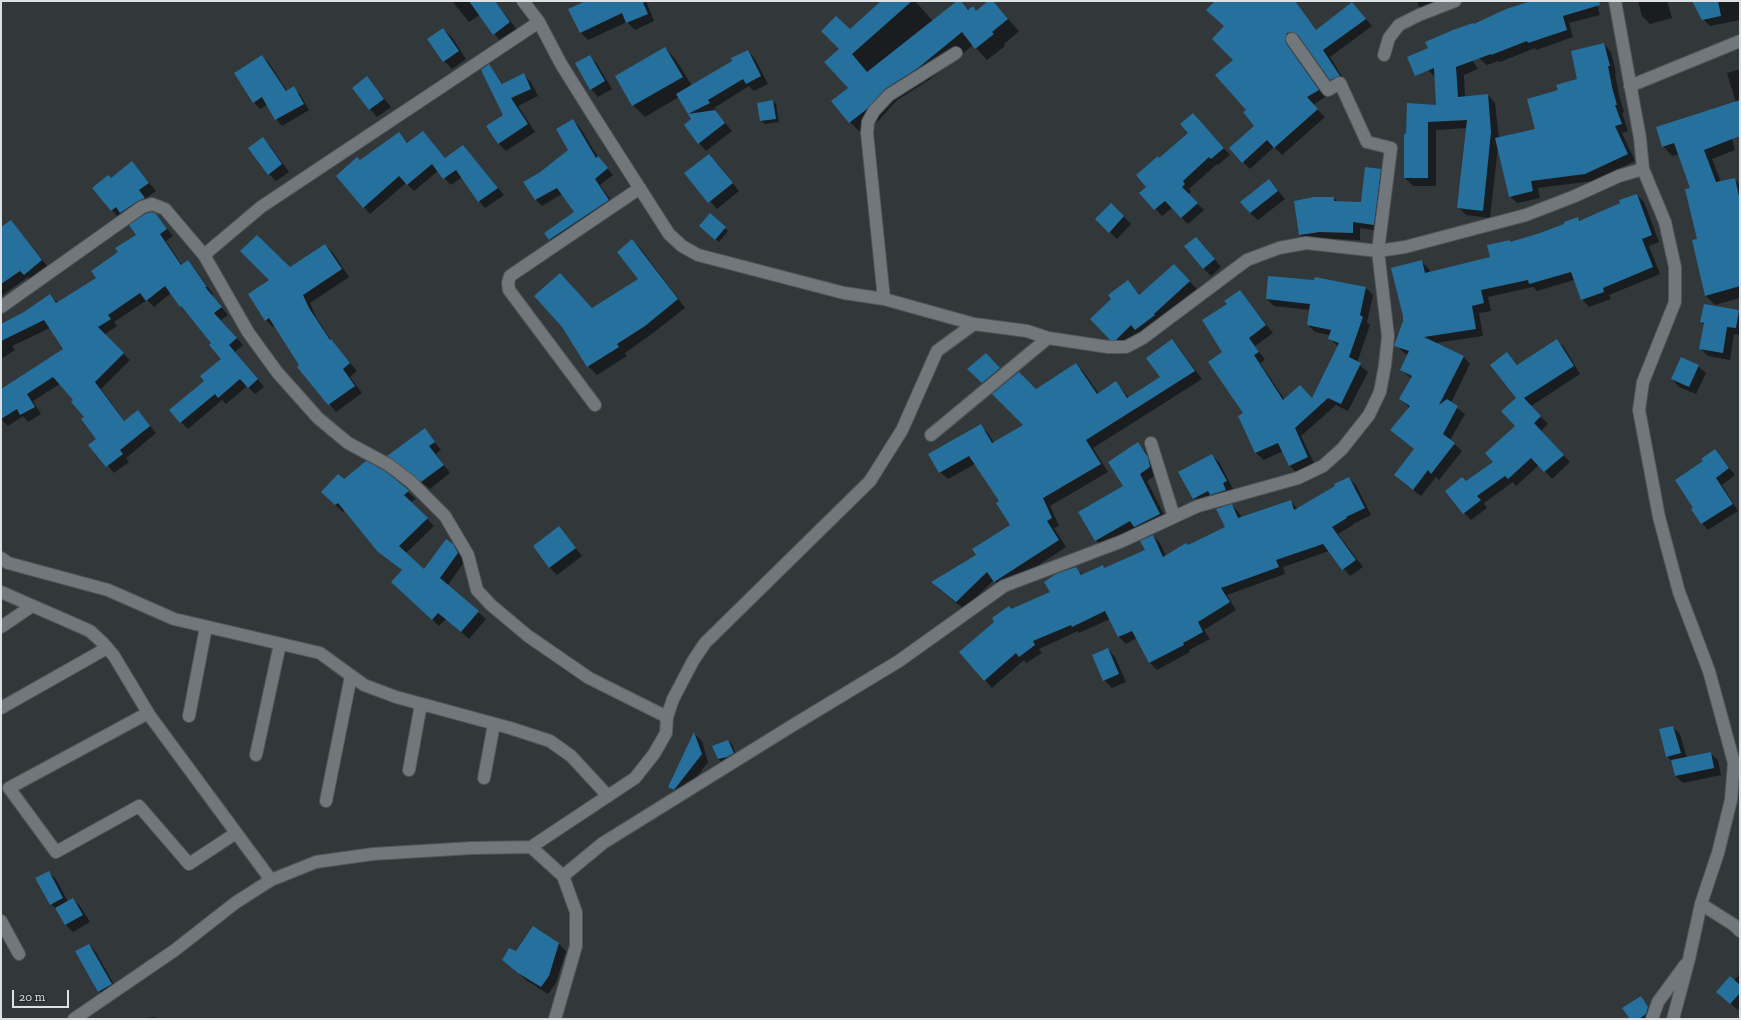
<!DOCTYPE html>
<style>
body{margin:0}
#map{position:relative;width:1741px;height:1020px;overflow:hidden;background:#32373a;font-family:"Zilla Slab",serif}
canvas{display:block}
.frame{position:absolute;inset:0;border:2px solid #dee1e3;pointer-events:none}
.scale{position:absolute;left:12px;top:990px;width:57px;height:18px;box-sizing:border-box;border:2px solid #dee1e3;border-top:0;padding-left:5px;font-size:12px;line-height:14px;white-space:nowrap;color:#dee1e3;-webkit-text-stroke:3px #282d30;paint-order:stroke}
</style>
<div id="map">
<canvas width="1741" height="1020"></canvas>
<div class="frame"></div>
<div class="scale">20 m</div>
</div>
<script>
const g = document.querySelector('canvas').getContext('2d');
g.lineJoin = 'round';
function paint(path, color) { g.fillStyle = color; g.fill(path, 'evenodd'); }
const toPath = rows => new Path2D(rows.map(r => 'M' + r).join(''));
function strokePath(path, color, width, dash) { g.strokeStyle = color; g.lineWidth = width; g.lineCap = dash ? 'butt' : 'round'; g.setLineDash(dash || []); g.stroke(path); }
paint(toPath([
 [452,1,489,1,498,6,505,14,517,30,501,42,480,15,469,22],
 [588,1,646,1,654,21,635,30,627,22,588,40,581,33,570,10],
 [883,1,915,1,933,21,958,1,960,1,969,10,973,8,977,12,989,1,992,1,1019,31,1004,44,1005,46,987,60,973,45,929,80,897,100,878,121,862,134,850,122,849,88,840,49,850,31],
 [1216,1,1291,1,1317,31,1357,9,1372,26,1330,57,1346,83,1338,87,1331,79,1303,40,1299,38,1292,43,1293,51,1325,97,1313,105,1325,117,1282,155,1274,147,1250,169,1243,162,1256,126,1248,110,1225,26],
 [1417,1,1434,1,1436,5,1422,10,1419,7],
 [1536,1,1596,1,1600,15,1569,23,1573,37,1536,50,1535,48,1500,62,1498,61,1487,65,1479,58],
 [1638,1,1667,1,1672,18,1650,24,1642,16],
 [1694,1,1740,1,1740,20,1710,26,1703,19],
 [443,29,451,36,466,59,452,69,444,61,428,39],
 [1459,40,1478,69,1464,75,1465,97,1488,95,1495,103,1499,138,1536,130,1559,91,1578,79,1604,44,1611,52,1616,73,1615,73,1619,95,1624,112,1622,113,1628,131,1622,133,1635,161,1593,181,1538,188,1540,198,1517,203,1510,196,1498,147,1490,218,1466,215,1458,207,1467,128,1436,130,1436,186,1413,186,1405,178,1407,135,1437,106,1435,77,1428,70],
 [665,48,676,60,692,86,748,51,755,59,768,84,754,91,749,86,714,108,716,110,715,111,732,131,706,151,699,143,693,120,679,97,645,117,633,105,616,76],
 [262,56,269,63,287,91,293,88,300,94,309,110,282,126,276,119,267,105,260,109,254,102],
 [589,56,597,64,612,89,598,97,591,89],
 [489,66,503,84,523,74,531,82,538,96,518,106,535,132,506,151,498,143,504,115],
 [1740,69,1740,136,1736,103,1727,73],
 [367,78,391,107,377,117,353,88],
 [773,101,776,104,779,122,765,124,761,121,758,103],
 [1727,118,1735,150,1712,159,1721,182,1734,179,1740,185,1740,298,1715,305,1706,296,1693,241,1698,240,1691,189,1679,154,1672,156,1663,146],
 [573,120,579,126,598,157,613,175,600,185,615,206,556,246,545,233,575,212,562,194,542,206,536,200,524,183,539,174,569,150],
 [1200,121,1230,155,1218,165,1217,164,1189,189,1191,192,1188,194,1204,210,1188,224,1172,208,1162,216,1141,193,1147,187],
 [423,132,446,159,463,146,504,195,485,208,479,201,462,177,451,185,438,171,414,191,406,183,370,214,364,207,360,161,399,133,408,143],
 [262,139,270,146,289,172,276,181,269,174],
 [132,162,156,191,146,198,152,206,119,218,112,210,111,179],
 [716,162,739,191,717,209,686,173],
 [1380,170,1387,177,1380,231,1360,228,1360,240,1328,239,1307,242,1300,235,1334,198,1338,202,1362,203],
 [1269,180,1285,199,1258,220,1250,213],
 [1637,195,1644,202,1659,242,1649,246,1660,274,1609,295,1611,299,1589,307,1582,299,1574,280,1537,291,1533,287,1488,297,1491,311,1479,313,1483,336,1435,343,1463,356,1470,364,1451,403,1465,414,1450,440,1462,451,1439,480,1436,477,1421,496,1402,482,1395,475,1415,450,1399,437,1410,408,1400,399,1412,379,1401,370,1408,355,1403,352,1396,345,1422,262,1429,269,1430,273,1491,257,1509,241,1511,243,1566,225,1577,218,1581,221],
 [1111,204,1131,224,1117,239,1096,219],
 [156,215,173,236,166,241,182,265,188,261,194,268,213,294,211,295,228,315,221,320,243,345,235,352,264,387,255,394,247,386,226,404,222,400,188,429,181,422,205,381,223,359,213,343,180,306,171,293,154,307,147,300,114,322,117,326,104,335,130,360,101,389,125,422,138,412,156,433,126,458,129,462,114,473,90,445,97,439,75,400,60,384,33,401,41,414,28,422,23,416,8,426,1,419,1,390,65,349,50,328,12,346,15,350,1,359,1,325,25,313,50,296,58,303,97,278],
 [11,221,48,267,32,281,28,277,1,296,1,229],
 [725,228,728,231,719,242,704,229],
 [632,240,641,249,685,308,653,333,625,353,627,356,597,375,588,366,563,326,640,279],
 [325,245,333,253,349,277,310,303,316,317,333,343,357,371,350,377,362,393,336,412,298,367,300,365,275,326,273,327,266,320,270,280],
 [1203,245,1221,267,1211,276,1203,268],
 [1174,266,1197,289,1143,337,1139,332,1123,347,1118,347,1092,319,1128,282,1140,296],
 [1366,288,1373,295,1367,322,1370,325,1357,363,1368,372,1348,411,1336,405,1301,436,1315,465,1297,473,1290,466,1283,451,1264,460,1256,453,1239,416,1245,414,1224,352,1228,305,1240,291,1273,333,1255,346,1265,360,1260,363,1285,400,1313,399,1338,346,1329,338,1330,335,1315,332,1308,325,1310,310,1274,306,1267,299],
 [1738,311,1740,313,1740,335,1734,334,1730,360,1708,356,1700,348,1705,325,1701,322],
 [1172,340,1179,348,1202,379,1093,448,1108,472,1050,506,1059,526,1054,528,1066,547,1002,589,994,580,964,609,939,589,932,582,977,555,1011,525,1000,502,975,464,948,479,940,472,981,426,988,433,994,443,1025,425,1036,391,1076,364,1083,371,1099,394,1116,383,1129,398,1161,378],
 [1557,340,1564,347,1580,374,1531,406,1548,424,1541,431,1570,462,1552,479,1539,465,1516,486,1513,482,1484,503,1487,508,1471,520,1464,513,1466,482,1494,462,1517,426,1517,398,1507,353,1518,365],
 [993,362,1006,376,990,390,969,369],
 [1698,366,1706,373,1696,394,1679,387,1672,379],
 [425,430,441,450,436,454,450,473,430,489,396,463],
 [1137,444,1145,451,1155,466,1157,474,1147,481,1167,521,1103,548,1096,540,1125,486],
 [1715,450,1735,475,1722,485,1738,511,1708,530,1702,523,1694,508,1705,462],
 [1211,455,1219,462,1233,489,1202,506,1194,498,1180,472],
 [384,472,416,499,411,502,434,526,406,553,424,570,452,544,459,552,465,561,447,586,486,619,469,639,446,619,439,626,399,589,403,571,378,551,345,510,343,512,329,499,344,480],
 [1349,478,1356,485,1371,515,1353,524,1353,525,1338,534,1363,567,1350,576,1329,551,1283,567,1285,574,1227,595,1236,610,1204,630,1210,639,1189,650,1190,652,1157,670,1150,663,1137,638,1126,644,1119,637,1110,619,1079,633,1078,631,1039,649,1042,653,1026,663,1024,660,992,688,985,680,1011,610,1052,592,1075,568,1083,575,1102,566,1105,568,1146,550,1153,536,1160,543,1166,556,1226,527,1232,505,1239,513,1242,518,1290,501,1298,509],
 [559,528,582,556,557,575,549,567],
 [1108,649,1115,657,1126,682,1112,688,1104,680],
 [1673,727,1680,734,1687,758,1710,753,1718,760,1721,775,1683,783,1675,776,1672,762,1667,756],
 [695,734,702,741,708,762,682,797,669,787],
 [728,741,732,744,737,757,722,762,718,759],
 [48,872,56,879,68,902,73,899,80,906,90,922,73,932,66,925,58,911,51,904],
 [559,944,566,951,556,983,548,994,526,980,504,960,517,952],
 [89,945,96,952,118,992,106,998,99,991],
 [1740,973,1740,1008,1738,1010,1724,998,1734,981],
 [1641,997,1651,1011,1647,1019,1631,1019],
 [155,1017,157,1019,135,1019]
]), '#0007');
paint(toPath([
 [469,1,495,1,510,22,493,35],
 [586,1,647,1,643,3,648,14,626,23,622,13,580,33,568,9],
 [881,1,912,1,852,54,867,72,957,1,961,1,968,10,973,6,976,11,988,1,993,1,1008,19,992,32,994,34,975,49,962,32,918,68,885,89,867,109,849,123,831,101,848,88,824,62,839,49,821,31,836,16,850,29],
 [1215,1,1295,1,1316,30,1352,2,1366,19,1323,50,1340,76,1330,80,1298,35,1292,32,1287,33,1285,39,1286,43,1319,90,1307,97,1318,109,1274,148,1267,140,1242,163,1229,148,1254,126,1243,112,1246,110,1215,75,1233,60,1212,39,1224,26,1206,10],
 [1531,1,1599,1,1600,5,1563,16,1567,30,1528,43,1527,41,1491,55,1491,54,1456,67,1458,97,1488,94,1491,132,1483,211,1457,208,1467,120,1428,122,1428,178,1404,178,1404,134,1406,134,1407,103,1436,105,1434,68,1415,76,1407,57,1428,48,1425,42,1453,30,1473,23,1474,24,1506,9],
 [1692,1,1718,1,1721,16,1702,20],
 [443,28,459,51,443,62,427,39],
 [1604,43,1610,66,1608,66,1612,87,1617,105,1615,105,1622,124,1615,126,1628,154,1585,174,1531,181,1533,191,1509,197,1495,138,1535,129,1527,99,1558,90,1556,85,1577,79,1571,51],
 [665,47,683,77,632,106,615,76],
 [748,50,761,76,746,84,743,79,708,100,710,103,688,114,676,94,732,61,731,58],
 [262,55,286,91,294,86,304,104,275,120,262,97,253,103,234,73],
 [590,55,605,81,590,90,575,63],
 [489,64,502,84,524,73,531,89,511,98,528,124,498,144,486,126,503,115,481,70],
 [367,76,384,99,369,110,352,88],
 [773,100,776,119,760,121,757,103],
 [1740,100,1740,136,1704,150,1716,182,1735,178,1740,201,1740,286,1705,296,1692,240,1697,239,1685,189,1690,188,1674,143,1662,147,1656,127],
 [715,110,725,123,698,144,684,125,691,119,688,114],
 [1193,113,1224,148,1211,159,1209,157,1183,181,1185,184,1182,187,1198,203,1181,218,1165,201,1154,210,1139,193,1146,187,1136,175,1158,156,1159,158,1188,133,1180,124],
 [573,119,596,158,598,156,608,168,595,179,609,200,549,240,544,233,574,212,557,188,535,200,523,182,539,173,568,150,556,129],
 [423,131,445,158,463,145,498,188,478,202,456,170,443,179,432,164,407,185,399,176,363,208,336,176,357,157,360,160,399,132,407,143],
 [263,137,282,164,268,175,248,148],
 [709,154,733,183,708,203,684,173],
 [132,161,149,183,139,190,145,198,138,201,120,213,116,207,111,211,92,188,108,175,111,178],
 [1365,167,1381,169,1374,225,1353,222,1353,233,1320,232,1299,235,1294,201,1314,197,1334,197,1334,201,1361,202],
 [1269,179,1278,191,1250,213,1240,202],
 [1637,194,1652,235,1642,239,1653,267,1603,288,1604,292,1581,300,1571,272,1529,284,1528,280,1481,290,1484,303,1472,306,1476,329,1424,337,1464,356,1439,405,1447,399,1458,406,1443,434,1455,443,1431,474,1428,470,1413,490,1394,475,1414,449,1390,430,1410,406,1399,399,1412,376,1400,370,1409,351,1394,346,1403,321,1403,316,1391,268,1422,260,1425,273,1490,257,1487,245,1510,240,1510,242,1540,233,1564,224,1564,222,1578,217,1579,221,1620,203,1619,200],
 [1111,203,1124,216,1109,233,1095,219],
 [152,212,156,214,167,229,160,234,181,265,188,260,207,287,205,287,222,307,214,313,237,338,229,345,258,379,248,388,240,379,218,398,215,394,180,423,169,410,204,381,200,376,221,359,209,345,211,343,181,306,180,307,165,286,146,301,140,293,108,315,111,319,98,327,124,353,95,382,124,421,138,410,150,426,120,450,123,454,106,467,88,445,96,439,81,419,84,417,71,402,73,400,53,377,27,394,35,407,20,415,17,409,1,419,1,389,63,349,44,320,1,341,1,324,24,312,50,294,56,303,96,278,91,271,118,252,115,248,136,235,129,225,145,214],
 [710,213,726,227,715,240,699,226],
 [11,220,42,260,24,275,20,271,1,284,1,227],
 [257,235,290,267,325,244,342,269,303,295,309,308,330,340,331,339,350,363,343,369,355,386,328,405,297,367,299,365,269,318,265,321,248,294,269,280,240,251],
 [1196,237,1215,259,1203,269,1184,246],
 [632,239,678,299,645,326,617,344,619,347,587,367,562,327,534,296,560,273,592,308,638,279,617,252],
 [1174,264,1190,281,1154,314,1155,315,1135,330,1131,325,1116,340,1110,340,1090,319,1111,299,1108,295,1128,280,1139,295],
 [1268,276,1314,280,1315,277,1366,287,1360,315,1363,317,1349,357,1361,363,1341,404,1328,398,1295,428,1308,457,1289,466,1278,443,1255,453,1238,416,1243,413,1208,362,1222,352,1202,320,1227,304,1224,301,1240,290,1266,325,1249,338,1259,352,1254,355,1283,400,1300,385,1312,398,1339,343,1328,339,1331,330,1307,325,1310,304,1266,299],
 [1704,304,1739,310,1736,328,1727,327,1723,353,1699,349,1704,323,1700,322],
 [1172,339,1195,371,1086,440,1101,464,1043,498,1052,518,1047,521,1059,540,994,582,987,572,956,602,931,582,976,555,972,549,1010,525,996,503,999,501,969,456,939,473,928,454,981,424,992,443,1023,425,992,394,1019,372,1036,389,1076,363,1097,394,1116,381,1127,398,1160,377,1146,358],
 [1557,339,1574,366,1524,398,1541,416,1534,423,1564,455,1544,472,1531,458,1508,479,1505,476,1477,496,1481,500,1463,514,1445,491,1462,477,1466,481,1493,462,1485,453,1515,426,1501,411,1516,398,1490,365,1507,352,1517,365],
 [986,353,1000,368,982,383,967,369],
 [1681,357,1699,365,1689,387,1671,379],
 [425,428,435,442,429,446,444,465,421,482,387,456],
 [1138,442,1148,457,1150,467,1140,474,1160,514,1134,527,1130,521,1095,541,1078,512,1123,486,1108,462],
 [1715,449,1729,468,1716,478,1733,504,1701,524,1691,509,1693,508,1675,480,1703,461,1701,459],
 [1212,454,1227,481,1223,483,1226,490,1210,495,1208,491,1193,499,1178,472],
 [366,461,385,471,406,488,409,491,404,495,428,518,399,546,424,569,446,539,453,544,458,553,440,578,479,611,461,632,438,613,432,620,391,582,402,570,378,552,338,503,335,505,321,492,338,474,344,479],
 [1349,477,1365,508,1346,517,1347,518,1332,527,1356,560,1342,570,1323,544,1276,560,1279,567,1221,588,1230,602,1198,622,1203,632,1183,643,1184,645,1149,663,1132,631,1118,637,1105,611,1072,627,1071,625,1033,641,1035,645,1019,657,1016,653,984,681,959,652,994,622,992,618,1009,606,1011,609,1050,592,1044,582,1056,574,1076,567,1081,575,1103,565,1104,568,1145,550,1140,541,1153,535,1163,557,1186,543,1188,545,1225,527,1216,509,1232,504,1238,518,1291,500,1294,510,1335,486,1334,484],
 [559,526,576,548,549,568,533,546],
 [1108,648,1119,674,1103,681,1092,655],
 [1673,726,1681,753,1666,757,1659,729],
 [694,732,702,754,674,790,668,787],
 [728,740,734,753,727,757,718,759,712,746],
 [1711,752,1714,768,1675,776,1671,760],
 [49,871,63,898,50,905,35,878],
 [73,898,83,915,65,925,55,908],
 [533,926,559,943,549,976,541,987,518,973,502,960,509,948,516,951],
 [89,944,112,984,98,992,75,951],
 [1730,976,1740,985,1740,993,1730,1004,1716,992],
 [1641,996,1648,1007,1646,1014,1639,1019,1630,1019,1622,1008]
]), '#26709d');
const street = toPath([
 [523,1,539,22,561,64,591,112,669,234,682,246,698,255,844,293,884,299,974,324,1027,331,1048,338,1108,347,1126,347,1143,338,1247,260,1279,248,1306,243,1378,251,1405,247,1526,215,1575,196,1619,176,1643,169],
 [1615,1,1640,138,1643,169,1665,222,1675,267,1675,302,1643,382,1639,410,1659,517,1679,592,1709,671,1734,763,1731,800,1718,853,1701,904,1689,959,1673,1019],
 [1384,55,1389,38,1399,25,1419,15,1455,1],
 [1630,86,1740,41],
 [204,255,248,332,277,372,318,418,348,443,389,465,411,482,445,516,468,555,477,590,491,605,528,636,589,678,667,717],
 [884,299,867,133,868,122,874,111,889,95,956,53],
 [1,307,142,207,152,204,165,209,204,255,261,207,539,22],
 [974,324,937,351,902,430,870,481,705,643,693,661,673,699,667,717,666,733,654,754,635,778,531,847,563,876,603,843,790,727,899,661,1004,586,1120,542,1198,506,1298,478,1323,466,1342,449,1369,415,1380,392,1385,365,1388,336,1378,251,1391,148,1367,142,1340,83,1328,90,1292,39],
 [595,405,509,290,508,283,510,276,640,188],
 [931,435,1048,338],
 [1151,443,1174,517],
 [1,558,8,563,108,590,174,619,320,653,364,685,396,697,510,728,550,741,571,756,608,796],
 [1,592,90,631,103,643,114,656,150,716,271,880],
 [1,627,32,606],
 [1,708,107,648],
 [148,713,9,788,56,852,139,806,189,864,236,833],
 [189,716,206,627],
 [256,755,280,644],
 [409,770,421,704],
 [484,778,494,724],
 [326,801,351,676],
 [1701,904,1734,925,1740,931],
 [1,921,19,954],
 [74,1019,175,950,235,903,271,880,316,862,373,854,472,848,531,847],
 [555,1019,576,946,576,912,563,876],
 [1652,1019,1658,1002,1685,965]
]);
strokePath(street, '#515557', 14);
strokePath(street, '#72777b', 12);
</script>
